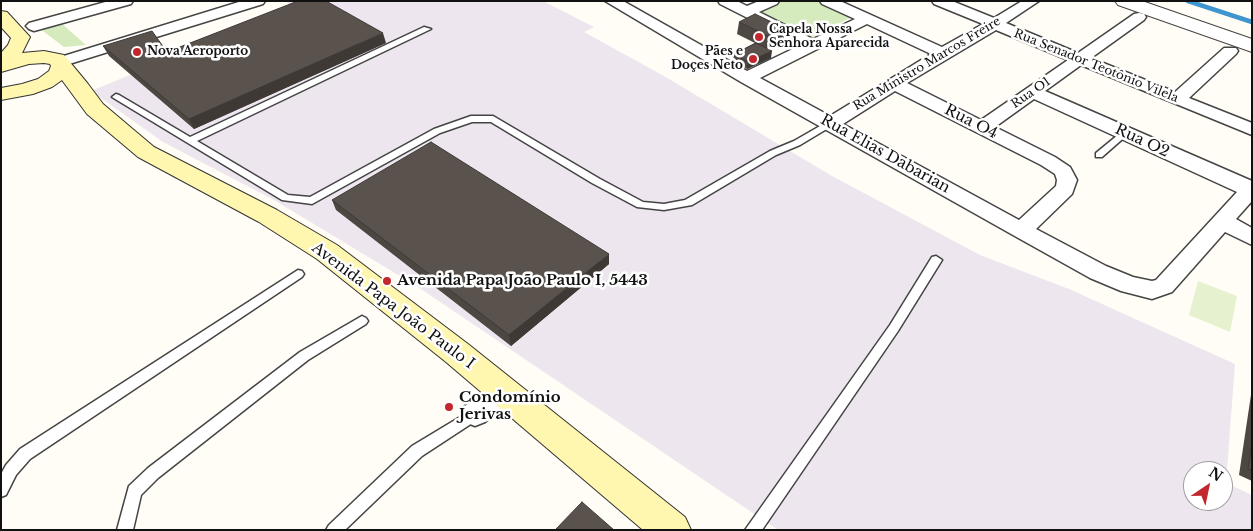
<!DOCTYPE html>
<meta charset="utf-8">
<style>
body{margin:0}
#map{position:relative;width:1253px;height:531px;overflow:hidden;background:#fffdf5;font-family:"Libre Baskerville",serif}
canvas{display:block}
.frame{position:absolute;inset:0;border:2px solid #111;pointer-events:none}
.north{position:absolute;left:1183px;top:461px;width:50px;height:50px;box-sizing:border-box;background:#fff;border:1px solid #a0a0a0;border-radius:50%;rotate:34deg;font-size:14px;font-weight:700;line-height:20px;text-align:center;color:#111}
.north::after{content:'';display:block;margin:auto;width:18px;height:22px;background:#c4262e;clip-path:polygon(50% 0,100% 100%,50% 72%,0 100%)}
</style>
<div id="map">
<canvas width="1253" height="531"></canvas>
<div class="frame"></div>
<div class="north">N</div>
</div>
<script>
const g = document.querySelector('canvas').getContext('2d');
g.lineJoin = 'round';
function paint(path, color) { g.fillStyle = color; g.fill(path, 'evenodd'); }
const toPath = rows => new Path2D(rows.map(r => 'M' + r).join(''));
function strokePath(path, color, width, dash) { g.strokeStyle = color; g.lineWidth = width; g.lineCap = dash ? 'butt' : 'round'; g.setLineDash(dash || []); g.stroke(path); }
function write(font, color, halo, rows, align = 'center') {
  g.font = font + ' "Libre Baskerville",serif'; g.lineWidth = 5; g.setLineDash([]); g.textBaseline = 'middle'; g.strokeStyle = halo; g.fillStyle = color; for (const [text, x, y, turn = 0] of rows) {
    g.save(); g.translate(x, y); g.rotate((+turn || 0) * Math.PI / 180); g.textAlign = isNaN(turn) ? turn : align; if (halo) g.strokeText(text, 0, 0); g.fillText(text, 0, 0); g.restore();
  }
}
paint(toPath([
 [286,1,543,1,594,27,584,32,664,76,832,176,980,255,1069,289,1235,364,1226,483,1252,495,1252,530,778,530,418,287,274,200,163,142,91,91,292,8],
 [1193,471,1223,471,1223,501,1193,501]
]), '#eee6ef');
paint(toPath([
 [779,1,820,1,852,17,809,38,758,13,759,10],
 [60,22,86,45,64,47,39,28]
]), '#d5ebbd');
paint(toPath([
 [1198,281,1237,296,1230,332,1189,315]
]), '#e6f2cf');
strokePath(toPath([
 [1188,1,1252,22]
]), '#3f96cf', 4.5);
const service = toPath([
 [424,27,431,29,197,141,288,195,310,197,434,129,471,116,493,116,600,179,643,202,664,204,685,200,770,151,794,141,827,122,833,122,835,124,800,145,776,155,692,205,664,210,637,207,592,183,491,122,472,122,440,133,312,204,282,200,112,97,116,94,119,95,190,137,424,27],
 [1124,130,1127,131,1127,135,1102,157,1096,157,1096,153,1124,130],
 [936,256,942,260,898,331,762,530,745,530,890,325,932,257,936,256],
 [298,270,302,271,304,274,302,277,30,459,16,475,6,495,1,497,1,474,6,465,20,449,298,270],
 [362,316,366,318,368,321,366,324,308,360,158,478,141,495,133,530,117,530,129,486,148,468,300,352,362,316],
 [475,408,480,410,482,414,480,418,422,456,345,530,326,530,329,525,412,446,475,408]
]);
const minor = toPath([
 [109,1,133,1,131,4,34,31,29,29,26,26,29,23,109,1],
 [242,1,265,1,263,4,66,65,60,67,54,65,52,62,54,59,242,1],
 [605,1,623,1,747,71,801,45,720,4,718,1,737,1,747,6,759,1,779,1,777,4,759,12,813,39,855,19,822,4,820,1,840,1,942,47,983,24,934,4,932,1,952,1,994,18,1022,1,1039,1,1006,23,1078,53,1134,14,1139,13,1144,14,1146,17,1144,20,1091,58,1175,92,1224,48,1236,48,1238,51,1236,54,1189,98,1252,123,1252,135,1081,65,1045,91,1252,181,1252,201,1236,219,1252,228,1252,245,1225,232,1172,292,1152,299,1121,291,1090,278,1013,235,741,82,605,1],
 [867,24,931,54,830,116,760,78,867,24],
 [996,30,1068,60,981,120,907,83,996,30],
 [895,91,1041,165,1055,174,1057,180,1056,186,1019,220,843,124,895,91],
 [1034,99,1237,192,1156,280,1152,281,1133,277,1106,266,1036,229,1072,194,1077,180,1070,167,1055,157,995,127,1034,99],
 [503,380,512,383,516,391,512,399,485,422,475,426,465,422,461,414,465,406,494,383,503,380]
]);
const tertiary = toPath([
 [1115,1,1142,1,1252,39,1252,52,1118,5,1115,1]
]);
const secondary = toPath([
 [1,11,7,12,30,37,22,53,44,51,64,55,88,84,103,104,154,147,277,210,337,245,468,344,685,517,691,530,643,530,446,362,317,259,259,222,138,157,87,114,62,80,52,87,33,94,1,100,1,88,22,84,38,79,49,71,51,66,50,64,44,63,29,64,1,72,1,53,8,45,11,38,1,27,1,11]
]);
strokePath(service, '#444', 3);
strokePath(minor, '#444', 3);
strokePath(tertiary, '#444', 2);
strokePath(secondary, '#333', 2);
paint(service, '#fff');
paint(minor, '#fff');
paint(tertiary, '#fff');
paint(secondary, '#fff6b0');
paint(toPath([
 [739,22,784,28,781,40,767,48,771,58,747,69,733,61,734,54,755,43,737,34],
 [386,43,194,129,109,56,103,46,167,52],
 [332,200,609,264,511,346,336,210],
 [1252,388,1252,481,1239,475]
]), '#4d4742');
paint(toPath([
 [784,28,781,40,766,48,768,36],
 [383,33,386,43,194,129,189,119],
 [772,51,771,58,747,69,748,62],
 [609,254,609,264,511,346,509,335]
]), '#3f3936');
const building = toPath([
 [298,1,326,1,383,33,189,119,103,46,152,31,167,52,298,1],
 [755,14,784,28,768,36,739,22,755,14],
 [756,43,772,51,748,62,734,54,756,43],
 [431,142,609,254,509,335,332,200,431,142],
 [1252,444,1252,470,1248,469,1252,444],
 [582,502,614,530,555,530,582,502]
]);
paint(building, '#5a524d');
strokePath(building, '#3f3936', 1);
for (const [x, y, r, color] of [
 [759,37,5,"#c4262e"],
 [137,52,5,"#c4262e"],
 [753,59,5,"#c4262e"],
 [387,281,5,"#c4262e"],
 [449,407,5,"#c4262e"]
]) { const dot = new Path2D(); dot.arc(x, y, r, 0, 2 * Math.PI); g.fillStyle = color; g.fill(dot); strokePath(dot, '#fff', 2); }
write('bold 12px', '#111', '#fff', [
 ["Capela Nossa",769,30],
 ["Senhora Aparecida",769,44],
 ["Nova Aeroporto",147,52],
 ["Pães e",743,52,"right"],
 ["Doçes Neto",743,66,"right"]
], 'left');
write('12px', '#111', '#fff', [
 ["Rua Ministro Marcos Freire",927,64,-31],
 ["Rua Senador Teotônio Vilela",1096,66,22],
 ["Rua O1",1031,93,-35]
]);
write('15px', '#111', '#fff', [
 ["Rua O4",971,122,27],
 ["Rua O2",1142,141,25],
 ["Rua Elias Dabarian",885,154,29],
 ["Avenida Papa João Paulo I",393,306,37]
]);
write('bold 15px', '#111', '#fff', [
 ["Avenida Papa João Paulo I, 5443",397,281],
 ["Condomínio",459,398],
 ["Jerivas",459,415]
], 'left');
</script>
